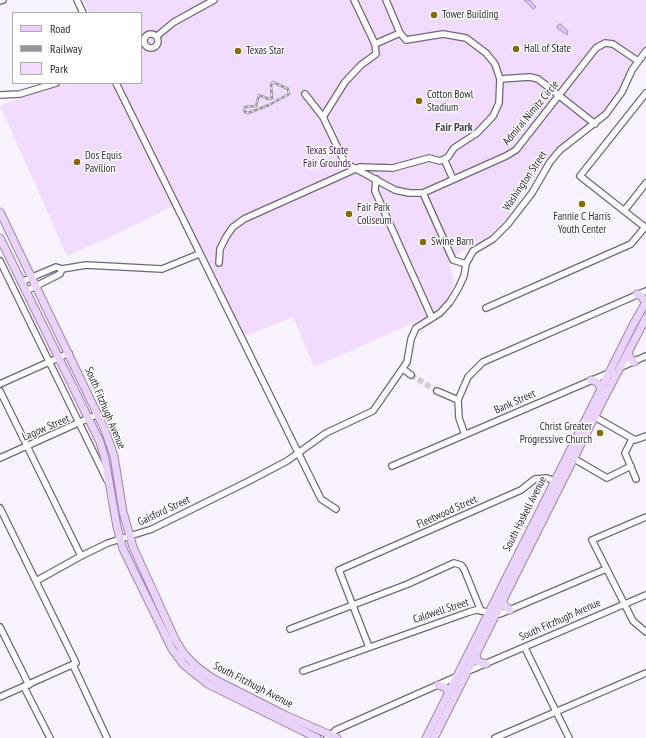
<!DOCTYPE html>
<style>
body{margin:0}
#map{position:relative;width:646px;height:738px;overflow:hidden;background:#f9f3fe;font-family:"PT Sans Narrow",sans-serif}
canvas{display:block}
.legend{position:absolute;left:12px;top:12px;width:130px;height:72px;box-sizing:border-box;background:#fff;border:1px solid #adabae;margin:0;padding:5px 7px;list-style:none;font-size:12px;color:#312c35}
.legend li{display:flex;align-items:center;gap:8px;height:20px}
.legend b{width:20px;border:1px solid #adabae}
</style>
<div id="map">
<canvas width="646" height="738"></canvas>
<ul class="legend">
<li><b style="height:5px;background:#e9d3f8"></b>Road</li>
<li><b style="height:5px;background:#99939d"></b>Railway</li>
<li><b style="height:11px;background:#f1dcff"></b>Park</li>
</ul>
</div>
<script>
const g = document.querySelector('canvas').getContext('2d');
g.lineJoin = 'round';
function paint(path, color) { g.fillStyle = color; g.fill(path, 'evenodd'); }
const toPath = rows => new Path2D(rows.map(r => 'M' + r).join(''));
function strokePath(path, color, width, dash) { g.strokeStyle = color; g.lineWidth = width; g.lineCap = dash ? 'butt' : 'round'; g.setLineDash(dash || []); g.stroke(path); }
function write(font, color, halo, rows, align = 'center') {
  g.font = font + ' "PT Sans Narrow",sans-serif'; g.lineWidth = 3; g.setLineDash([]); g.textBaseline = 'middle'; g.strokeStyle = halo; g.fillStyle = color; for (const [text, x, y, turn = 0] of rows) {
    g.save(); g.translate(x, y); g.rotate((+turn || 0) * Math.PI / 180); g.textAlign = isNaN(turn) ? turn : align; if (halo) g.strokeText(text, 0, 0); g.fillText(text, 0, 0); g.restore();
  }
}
paint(toPath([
 [85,0,646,0,646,47,629,70,619,92,607,108,596,120,554,153,541,168,507,218,489,236,448,260,454,280,452,293,444,305,427,317,314,367,293,317,243,337,175,205,115,235,67,256,0,106,60,83,141,83,141,13,89,13]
]), '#f1dcff');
const water = toPath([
 [524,0,530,0,536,7,533,9,524,0],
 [560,24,568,31,567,35,557,28,558,25,560,24]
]);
paint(water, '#e1c0f7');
strokePath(water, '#ac94bd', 1);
strokePath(toPath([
 [411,375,437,391]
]), '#d1cbd6', 5.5, [5.5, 3]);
const minor = toPath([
 [77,0,83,13],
 [354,0,375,44],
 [386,0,400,33],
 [0,1,3,0],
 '144 41a7 7 0 1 1 14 0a7 7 0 1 1-14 0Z',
 [157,36,174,22,214,0],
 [500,79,530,77,538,79,595,124],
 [116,83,321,499,336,509],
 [646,93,580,176,646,228],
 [305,94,323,117,345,163,395,190,409,193,423,193,453,260,466,264],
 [0,95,20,94,56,83],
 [444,159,453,179],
 [376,179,375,191,432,318],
 [423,193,506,156,516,150,596,48,605,43,613,44,638,61],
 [624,211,646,183],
 [0,261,107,480],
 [219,263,220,249,226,237,233,227,244,219,360,167,393,168,429,158,440,161,448,157,454,148,477,133,493,116,499,103,500,79,495,64,486,53,466,38,443,34,406,40,400,33,375,44,376,54,361,65,345,82,323,117],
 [21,282,56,267,62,269,86,265,162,269,199,254],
 [26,291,60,274,62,269],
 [486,308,631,244,645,227],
 [619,368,646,356],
 [403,369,411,375],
 [0,384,69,353],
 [0,391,81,556],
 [437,391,458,400,459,418,465,435],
 [458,400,468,377,483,362,646,291],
 [595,417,635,440,646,436],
 [632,439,625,453,636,479],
 [571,457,607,478,631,466],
 [0,458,98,414],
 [392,466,611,372],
 [0,508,76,663,0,697],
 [646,517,592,540,633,621,646,632],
 [36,581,81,556,108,543,152,529,249,481,287,461,326,433,373,411,407,362,411,339,416,328,440,313,450,302,458,289,464,276,466,264,473,251,493,239,508,224,532,193,550,162,560,150,606,114,622,92,632,70,646,51],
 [0,627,29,685],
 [290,629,408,584,454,563,461,565,464,569,481,611],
 [369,647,339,570,521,490,535,479,547,478,557,482],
 [525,648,569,738],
 [73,665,107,738],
 [303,671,469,612,476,610,500,614,606,569],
 [466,672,646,595],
 [24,687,50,738],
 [327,738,336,730,458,676],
 [495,738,646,673]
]);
const major = toPath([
 [0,212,105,430,114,456,123,512,133,547,175,639,184,654,197,667,212,678,285,715,337,738],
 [0,238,100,442,105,459,117,527,123,549,172,649,184,665,208,684,317,738],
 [637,294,641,296,646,303],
 [628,352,630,358,634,362],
 [591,380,597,382,601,388],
 [502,600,505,606,510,610],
 [476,652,477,661,486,664],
 [438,685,446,688,448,693],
 [426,738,633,325,646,302],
 [434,738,603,400,646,318]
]);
strokePath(minor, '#72657b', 8);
strokePath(major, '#a085b1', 9);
strokePath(minor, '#fff', 5.5);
strokePath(major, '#e9d3f8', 7);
const rail = toPath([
 [273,82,288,89,289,94,269,105,248,113,245,112,244,110,245,107,256,106,259,95,269,99,272,98,271,85,273,82]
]);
strokePath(rail, '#99939d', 2.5);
strokePath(rail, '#fff', 1, [3]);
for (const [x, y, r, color] of [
 [434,15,4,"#876906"],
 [516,49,4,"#876906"],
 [238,51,4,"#876906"],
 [419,101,4,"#876906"],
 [77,162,4,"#876906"],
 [582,204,4,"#876906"],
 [349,214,4,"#876906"],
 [423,242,4,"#876906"],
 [600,433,4,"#876906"]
]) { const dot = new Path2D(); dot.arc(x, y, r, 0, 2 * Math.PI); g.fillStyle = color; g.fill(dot); strokePath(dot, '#fff', 1.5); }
write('11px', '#312c35', '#fff', [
 ["Tower Building",442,15],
 ["Hall of State",524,49],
 ["Texas Star",246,51],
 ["Cotton Bowl",427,95],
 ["Stadium",427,108],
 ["Dos Equis",85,156],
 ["Pavilion",85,169],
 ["Fair Park",357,208],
 ["Coliseum",357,221],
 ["Fannie C Harris",582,217,"center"],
 ["Youth Center",582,230,"center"],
 ["Swine Barn",431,242],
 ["Christ Greater",592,427,"right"],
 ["Progressive Church",592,440,"right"]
], 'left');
write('11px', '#312c35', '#fff', [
 ["Admiral Nimitz Circle",531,113,-50],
 ["Washington Street",525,181,-56],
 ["Bank Street",515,402,-24],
 ["South Fitzhugh Avenue",105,408,67],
 ["Lagow Street",46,428,-23],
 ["Gaisford Street",164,511,-25],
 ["Fleetwood Street",447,512,-24],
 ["South Haskell Avenue",525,514,-63],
 ["Caldwell Street",441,611,-18],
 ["South Fitzhugh Avenue",560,620,-24],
 ["South Fitzhugh Avenue",253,685,27]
]);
write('11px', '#481462', '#fff', [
 ["Texas State",327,151],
 ["Fair Grounds",327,164]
]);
write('bold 12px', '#483c51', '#fff', [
 ["Fair Park",454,128]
]);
</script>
